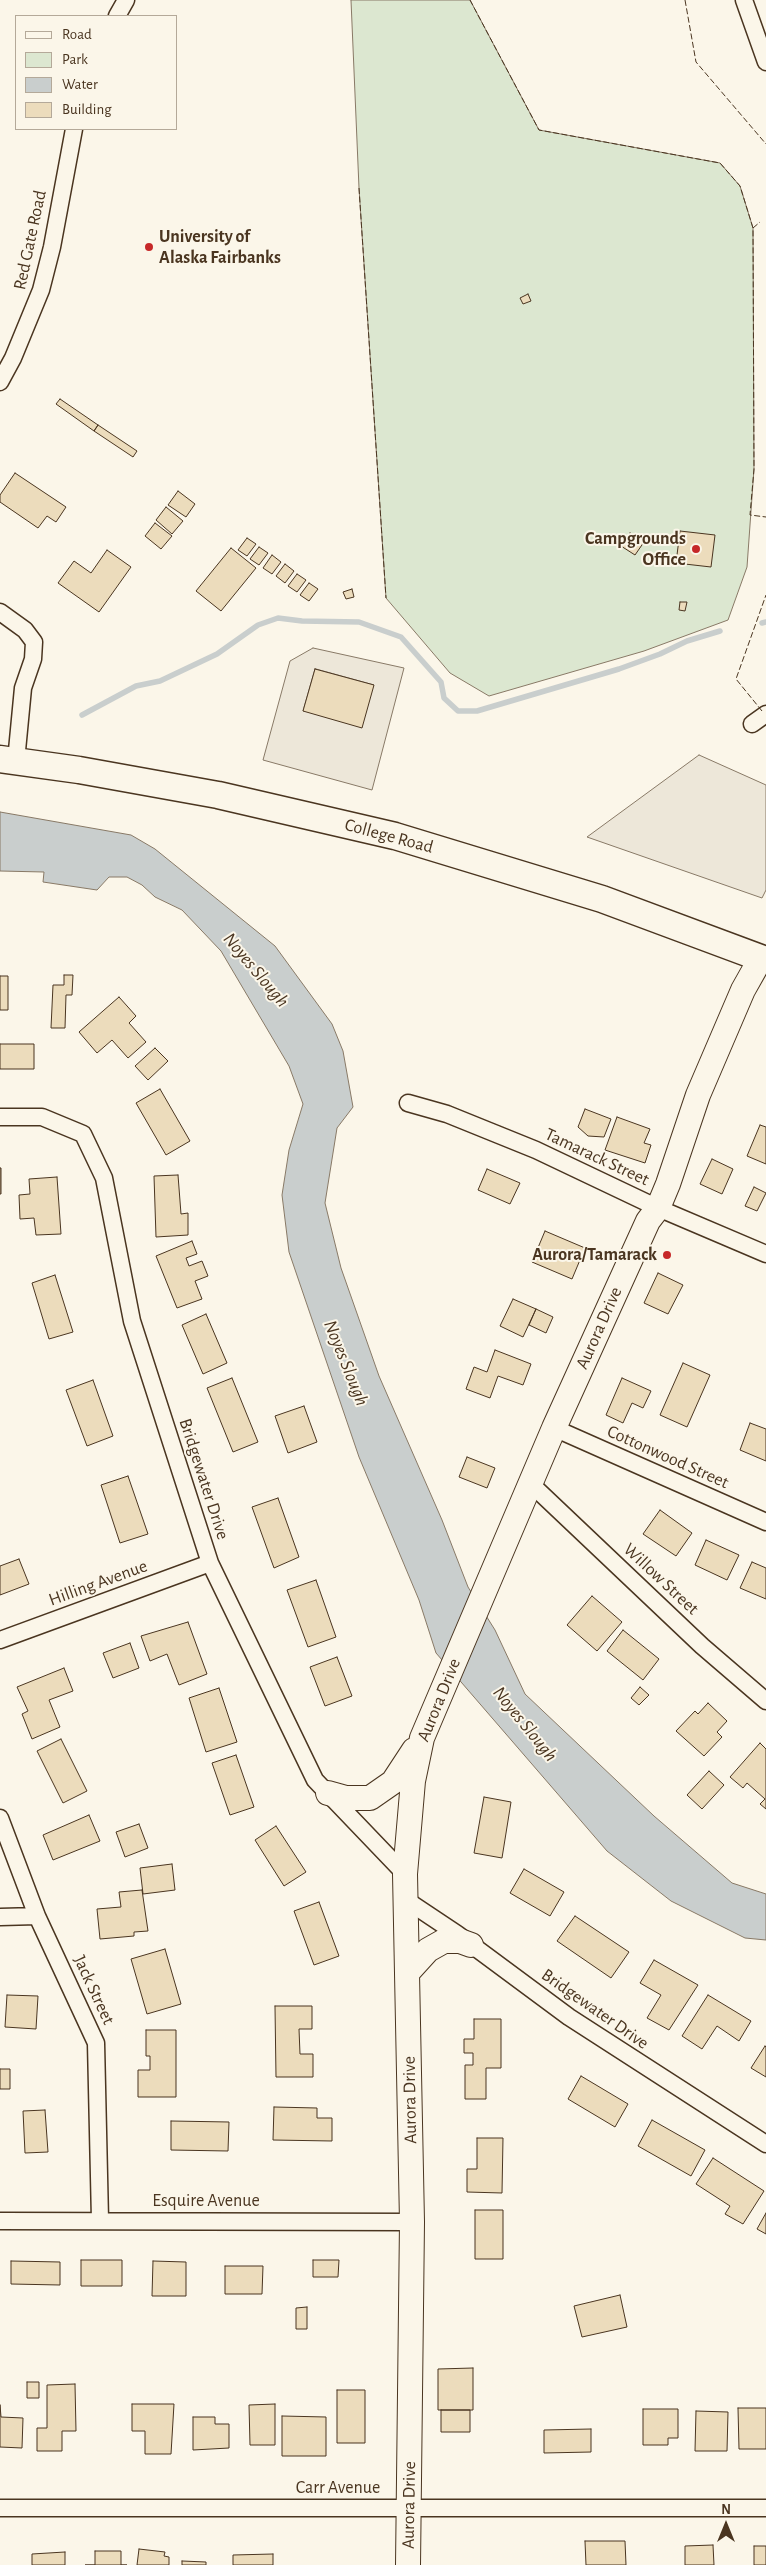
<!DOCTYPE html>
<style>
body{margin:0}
#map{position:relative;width:766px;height:2565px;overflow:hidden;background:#fbf6e9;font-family:"Alegreya Sans",sans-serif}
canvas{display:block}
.legend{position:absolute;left:15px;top:15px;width:162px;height:115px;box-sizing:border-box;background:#fbf6e9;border:1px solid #b4a999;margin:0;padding:6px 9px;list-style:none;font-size:15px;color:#4a3520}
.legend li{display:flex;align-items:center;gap:10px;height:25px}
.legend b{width:25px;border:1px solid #b4a999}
.north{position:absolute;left:701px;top:2500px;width:50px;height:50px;-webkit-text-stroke:4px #fbf6e9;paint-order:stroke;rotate:0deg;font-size:14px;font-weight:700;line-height:20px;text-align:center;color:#4a3520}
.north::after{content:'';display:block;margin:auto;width:18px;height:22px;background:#4a3520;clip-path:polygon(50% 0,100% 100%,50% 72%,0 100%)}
</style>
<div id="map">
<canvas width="766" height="2565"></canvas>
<ul class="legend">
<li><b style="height:6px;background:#fbf6e9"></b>Road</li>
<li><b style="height:14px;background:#dce7d0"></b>Park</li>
<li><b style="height:14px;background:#c9cecd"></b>Water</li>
<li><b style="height:14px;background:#ecdcbc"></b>Building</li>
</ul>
<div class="north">N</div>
</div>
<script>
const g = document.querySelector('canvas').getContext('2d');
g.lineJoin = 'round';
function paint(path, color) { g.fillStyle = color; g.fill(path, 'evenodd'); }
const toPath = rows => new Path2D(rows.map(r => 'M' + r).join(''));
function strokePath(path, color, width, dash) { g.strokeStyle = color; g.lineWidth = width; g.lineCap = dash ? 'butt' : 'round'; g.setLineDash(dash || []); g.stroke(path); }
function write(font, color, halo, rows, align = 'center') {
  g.font = font + ' "Alegreya Sans",sans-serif'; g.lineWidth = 4; g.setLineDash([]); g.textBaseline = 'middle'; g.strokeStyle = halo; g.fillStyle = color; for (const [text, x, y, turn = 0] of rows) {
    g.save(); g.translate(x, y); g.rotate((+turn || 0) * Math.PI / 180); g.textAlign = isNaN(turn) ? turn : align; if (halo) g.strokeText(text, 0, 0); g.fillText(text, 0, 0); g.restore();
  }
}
const green = toPath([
 [351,0,470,0,539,130,720,163,740,186,753,228,754,469,747,567,728,620,644,651,489,696,450,673,386,598,359,188,351,0]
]);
paint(green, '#dce7d0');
strokePath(green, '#887966', 1);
const parking = toPath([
 [313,648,404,668,372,790,263,760,290,661,313,648],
 [315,669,316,669,374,685,303,711,315,669],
 [699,755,766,785,766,890,762,898,587,837,699,755]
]);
paint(parking, '#ede7d9');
strokePath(parking, '#887966', 1);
const water = toPath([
 [0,812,131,835,155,849,275,946,332,1024,343,1051,353,1107,337,1128,325,1203,341,1268,379,1376,442,1520,468,1587,495,1630,525,1694,654,1816,732,1883,766,1894,766,1940,745,1938,671,1901,607,1851,436,1653,419,1600,359,1457,289,1252,282,1195,289,1150,303,1104,289,1066,221,951,182,910,155,897,142,885,127,877,109,877,97,890,43,882,44,872,0,871,0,812]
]);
paint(water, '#c9cecd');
strokePath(water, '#887966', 1);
strokePath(toPath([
 [762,623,766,622],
 [82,715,136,686,160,681,217,654,258,625,278,618,302,621,359,622,401,637,441,682,444,698,458,711,477,711,619,669,660,654,687,641,720,631]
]), '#c9cecd', 5.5);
const building = toPath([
 [528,294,531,301,523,304,520,298,528,294],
 [60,399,98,425,94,431,56,404,60,399],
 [98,425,137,451,133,457,94,431,98,425],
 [15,473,66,507,56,522,47,516,38,528,0,502,0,495,15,473],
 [178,491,195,504,186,517,168,505,178,491],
 [166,507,183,521,172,534,156,520,166,507],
 [155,523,172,536,161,549,145,536,155,523],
 [680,531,715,535,711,567,676,563,680,531],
 [630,533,644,542,635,555,621,546,630,533],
 [247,538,256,544,247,556,238,550,247,538],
 [259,547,268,553,259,565,250,559,259,547],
 [231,548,256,568,221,611,196,591,231,548],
 [107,550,131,567,99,612,58,583,74,561,91,573,107,550],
 [272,555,281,562,272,574,263,568,272,555],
 [285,564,294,571,285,583,276,576,285,564],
 [297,574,306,580,297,592,288,586,297,574],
 [309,583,318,589,309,601,300,595,309,583],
 [352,589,354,597,346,599,343,592,352,589],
 [680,602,687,602,685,611,679,610,680,602],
 [315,669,374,685,362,728,303,711,315,669],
 [64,975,73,975,72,995,66,995,65,1028,51,1028,53,985,64,985,64,975],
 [0,976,8,976,8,1010,0,1010,0,976],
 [119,997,136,1016,129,1023,146,1042,128,1058,112,1040,97,1053,79,1032,119,997],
 [0,1044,34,1044,34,1069,0,1069,0,1044],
 [155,1048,168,1061,148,1080,135,1066,155,1048],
 [160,1089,190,1141,166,1155,136,1103,160,1089],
 [585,1109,611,1119,604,1137,588,1136,578,1127,585,1109],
 [617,1117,650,1129,644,1143,651,1145,645,1163,605,1150,617,1117],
 [760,1125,766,1127,766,1164,747,1156,760,1125],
 [712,1159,733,1169,722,1194,700,1184,712,1159],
 [0,1168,1,1168,1,1194,0,1194,0,1168],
 [487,1169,520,1183,510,1204,478,1190,487,1169],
 [178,1175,181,1214,188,1213,188,1235,156,1237,154,1176,178,1175],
 [57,1177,61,1234,36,1235,34,1218,20,1219,19,1195,30,1194,29,1179,57,1177],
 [754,1187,766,1193,757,1211,745,1206,754,1187],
 [545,1231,585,1248,572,1279,532,1262,545,1231],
 [192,1241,197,1254,186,1258,189,1266,202,1261,208,1276,195,1281,202,1299,177,1308,156,1256,192,1241],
 [658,1273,683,1285,668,1314,644,1303,658,1273],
 [55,1275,73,1332,49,1339,32,1283,55,1275],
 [513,1299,536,1309,523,1337,500,1326,513,1299],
 [536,1309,553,1317,546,1333,529,1325,536,1309],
 [206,1314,227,1363,203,1374,182,1325,206,1314],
 [495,1350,531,1364,523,1385,498,1376,490,1398,466,1389,474,1367,487,1372,495,1350],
 [683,1363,710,1375,687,1427,660,1415,683,1363],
 [232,1378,258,1442,233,1452,207,1388,232,1378],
 [622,1378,651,1391,643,1408,632,1403,623,1423,606,1415,622,1378],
 [93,1380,113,1436,87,1446,66,1390,93,1380],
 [304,1406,317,1442,288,1453,275,1416,304,1406],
 [750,1423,766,1429,766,1461,740,1450,750,1423],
 [467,1457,495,1468,487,1488,459,1477,467,1457],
 [128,1476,148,1534,120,1543,101,1485,128,1476],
 [278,1498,299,1557,274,1568,252,1507,278,1498],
 [660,1510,692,1533,676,1556,643,1534,660,1510],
 [706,1540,739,1555,727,1580,695,1565,706,1540],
 [19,1559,29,1584,0,1595,0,1566,19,1559],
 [752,1562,766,1568,766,1599,740,1588,752,1562],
 [316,1580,336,1637,308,1647,287,1590,316,1580],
 [592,1596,622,1622,597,1651,567,1625,592,1596],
 [188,1622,207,1674,179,1685,167,1654,150,1661,141,1636,188,1622],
 [623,1630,659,1659,643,1680,607,1651,623,1630],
 [130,1643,139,1668,113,1678,103,1653,130,1643],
 [337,1657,352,1696,325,1706,310,1667,337,1657],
 [64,1668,73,1691,49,1700,60,1727,32,1739,22,1714,28,1711,17,1687,64,1668],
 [640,1687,649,1695,639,1705,631,1698,640,1687],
 [219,1688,237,1742,206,1752,189,1698,219,1688],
 [708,1703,727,1721,717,1732,722,1737,704,1756,676,1731,695,1711,698,1714,708,1703],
 [61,1739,87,1791,63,1803,37,1751,61,1739],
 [760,1743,766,1749,766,1809,760,1804,765,1799,747,1783,743,1788,730,1777,760,1743],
 [236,1755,254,1807,230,1815,212,1763,236,1755],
 [709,1771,724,1785,702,1809,687,1795,709,1771],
 [484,1797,511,1802,502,1858,474,1853,484,1797],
 [89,1815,100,1841,53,1860,43,1835,89,1815],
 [139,1824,148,1848,125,1857,116,1832,139,1824],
 [276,1826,306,1872,284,1886,255,1840,276,1826],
 [172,1864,175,1890,143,1894,140,1868,172,1864],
 [524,1869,564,1892,550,1916,510,1893,524,1869],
 [142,1890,148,1931,134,1932,134,1936,100,1939,97,1909,121,1907,119,1892,142,1890],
 [319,1902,339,1956,314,1965,294,1911,319,1902],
 [575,1916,629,1952,611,1978,557,1941,575,1916],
 [165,1949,181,2004,147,2014,131,1959,165,1949],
 [654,1960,698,1985,669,2030,647,2018,661,1995,640,1983,654,1960],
 [7,1995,38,1996,36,2029,5,2027,7,1995],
 [708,1995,751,2021,739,2041,717,2026,702,2049,682,2036,708,1995],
 [275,2006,312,2006,312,2029,299,2029,300,2054,313,2054,313,2077,276,2077,275,2006],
 [474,2019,501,2019,501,2068,486,2068,486,2099,465,2099,465,2065,473,2065,473,2053,464,2053,464,2039,474,2039,474,2019],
 [146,2030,176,2030,176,2097,138,2097,138,2070,150,2070,150,2056,146,2056,146,2030],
 [765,2046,766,2047,766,2077,751,2068,765,2046],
 [0,2069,10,2069,10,2089,0,2089,0,2069],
 [581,2076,628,2104,615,2127,568,2099,581,2076],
 [274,2107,317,2108,317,2118,332,2118,332,2141,273,2140,274,2107],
 [45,2110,48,2152,25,2153,23,2111,45,2110],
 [652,2120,705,2150,691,2176,638,2146,652,2120],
 [171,2121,229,2122,228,2151,171,2150,171,2121],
 [477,2138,503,2138,502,2193,467,2192,467,2169,477,2169,477,2138],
 [713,2158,764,2191,743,2224,725,2214,730,2206,696,2184,713,2158],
 [475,2210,503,2210,503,2259,475,2259,475,2210],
 [766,2213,766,2234,757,2229,766,2213],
 [81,2260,122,2260,122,2286,81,2286,81,2260],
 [313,2260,339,2260,338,2277,313,2277,313,2260],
 [11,2261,60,2262,60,2285,11,2284,11,2261],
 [153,2261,186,2262,186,2296,152,2296,153,2261],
 [225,2266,263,2266,262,2294,225,2294,225,2266],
 [620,2295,627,2327,582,2337,574,2306,620,2295],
 [307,2307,307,2329,296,2329,296,2308,307,2307],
 [473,2368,473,2410,438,2410,438,2369,473,2368],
 [27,2382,39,2382,39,2398,27,2398,27,2382],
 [75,2384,76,2431,62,2431,62,2451,37,2451,37,2428,47,2428,47,2385,75,2384],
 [337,2390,365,2390,365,2443,337,2443,337,2390],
 [132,2404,174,2404,171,2454,145,2454,145,2431,132,2431,132,2404],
 [275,2404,275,2445,250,2445,249,2405,275,2404],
 [0,2405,1,2417,23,2418,22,2448,0,2447,0,2405],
 [738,2408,766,2408,766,2449,739,2449,738,2408],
 [643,2409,678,2409,678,2438,668,2438,668,2445,643,2445,643,2409],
 [441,2410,470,2410,470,2432,441,2432,441,2410],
 [696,2411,728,2412,727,2451,695,2451,696,2411],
 [282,2416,326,2417,326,2456,282,2456,282,2416],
 [193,2417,215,2417,215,2424,229,2424,229,2448,193,2450,193,2417],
 [591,2429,591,2452,544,2453,544,2430,591,2429],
 [585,2541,625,2541,626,2565,586,2565,585,2541],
 [713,2545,714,2565,685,2565,685,2546,713,2545],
 [754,2546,766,2546,766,2565,754,2565,754,2546],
 [139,2549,165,2552,164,2556,169,2557,169,2565,137,2565,139,2549],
 [95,2551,121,2551,121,2565,127,2565,85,2565,95,2565,95,2551],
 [65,2552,65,2565,32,2565,32,2554,65,2552],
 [273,2554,273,2565,233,2565,233,2555,273,2554],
 [182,2561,206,2562,206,2565,182,2565,182,2561]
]);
paint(building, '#ecdcbc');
strokePath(building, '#4a3520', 1);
const street = toPath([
 [744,0,766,62],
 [117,16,126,0],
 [0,382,13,358,41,290,52,247,74,129],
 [0,612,25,630,34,642,33,659,23,688,16,761],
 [752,724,766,714],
 [408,1103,447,1114,536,1150,658,1208,766,1254],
 [0,1117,42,1117,83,1134,104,1178,132,1321,210,1563,315,1780,405,1874],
 [554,1428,766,1522],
 [530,1483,702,1646,766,1701],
 [0,1640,210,1563],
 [0,1818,37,1916,96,2043,100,2220],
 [406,1900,457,1934,569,2017,766,2144],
 [0,1917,37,1916],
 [0,2221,412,2222],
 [0,2508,766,2508]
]);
const secondary = toPath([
 [328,1793,346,1798,370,1798,393,1782,414,1750],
 [408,1972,428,1950,444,1941,460,1941,471,1945],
 [408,2565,412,2222,405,1874,413,1781,422,1738,554,1428,648,1221,658,1208,668,1184,698,1095,743,990,761,958]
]);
const primary = toPath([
 [0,759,79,770,218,795,395,836,602,899,766,960]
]);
strokePath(street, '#4a3520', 19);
strokePath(secondary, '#4a3520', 26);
strokePath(primary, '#4a3520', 29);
strokePath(street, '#fbf6e9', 16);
strokePath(secondary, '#fbf6e9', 24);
strokePath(primary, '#fbf6e9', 26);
strokePath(toPath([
 [470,0,539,130,720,163,740,186,753,228,754,469,750,515,766,517],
 [685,0,696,62,766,144],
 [359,188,386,598],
 [753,228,760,222],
 [762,711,736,679,766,595]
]), '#4a3520', 1, [6, 2.5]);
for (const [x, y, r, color] of [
 [149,247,5,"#c62828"],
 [696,549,5,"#c62828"],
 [667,1255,5,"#c62828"]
]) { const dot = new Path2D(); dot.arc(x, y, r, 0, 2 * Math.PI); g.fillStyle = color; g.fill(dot); strokePath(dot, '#fbf6e9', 2); }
write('bold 18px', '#4a3520', '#fbf6e9', [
 ["University of",159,237,"left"],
 ["Alaska Fairbanks",159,258,"left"],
 ["Campgrounds",686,539],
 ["Office",686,560],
 ["Aurora/Tamarack",657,1255]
], 'right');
write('18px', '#4a3520', '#fbf6e9', [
 ["Red Gate Road",30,240,-78],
 ["College Road",389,836,15],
 ["Tamarack Street",597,1157,25],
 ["Aurora Drive",599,1328,-66],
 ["Cottonwood Street",668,1457,24],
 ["Bridgewater Drive",204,1479,72],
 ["Willow Street",661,1579,43],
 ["Hilling Avenue",98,1583,-20],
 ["Aurora Drive",439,1700,-68],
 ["Jack Street",94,1990,65],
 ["Bridgewater Drive",595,2009,35],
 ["Aurora Drive",410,2100,-91],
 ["Esquire Avenue",206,2201],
 ["Carr Avenue",338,2488],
 ["Aurora Drive",409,2505,-89]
]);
write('italic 19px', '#4a3520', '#fbf6e9', [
 ["Noyes Slough",256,970,50],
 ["Noyes Slough",346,1363,68],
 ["Noyes Slough",525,1724,51]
]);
</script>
